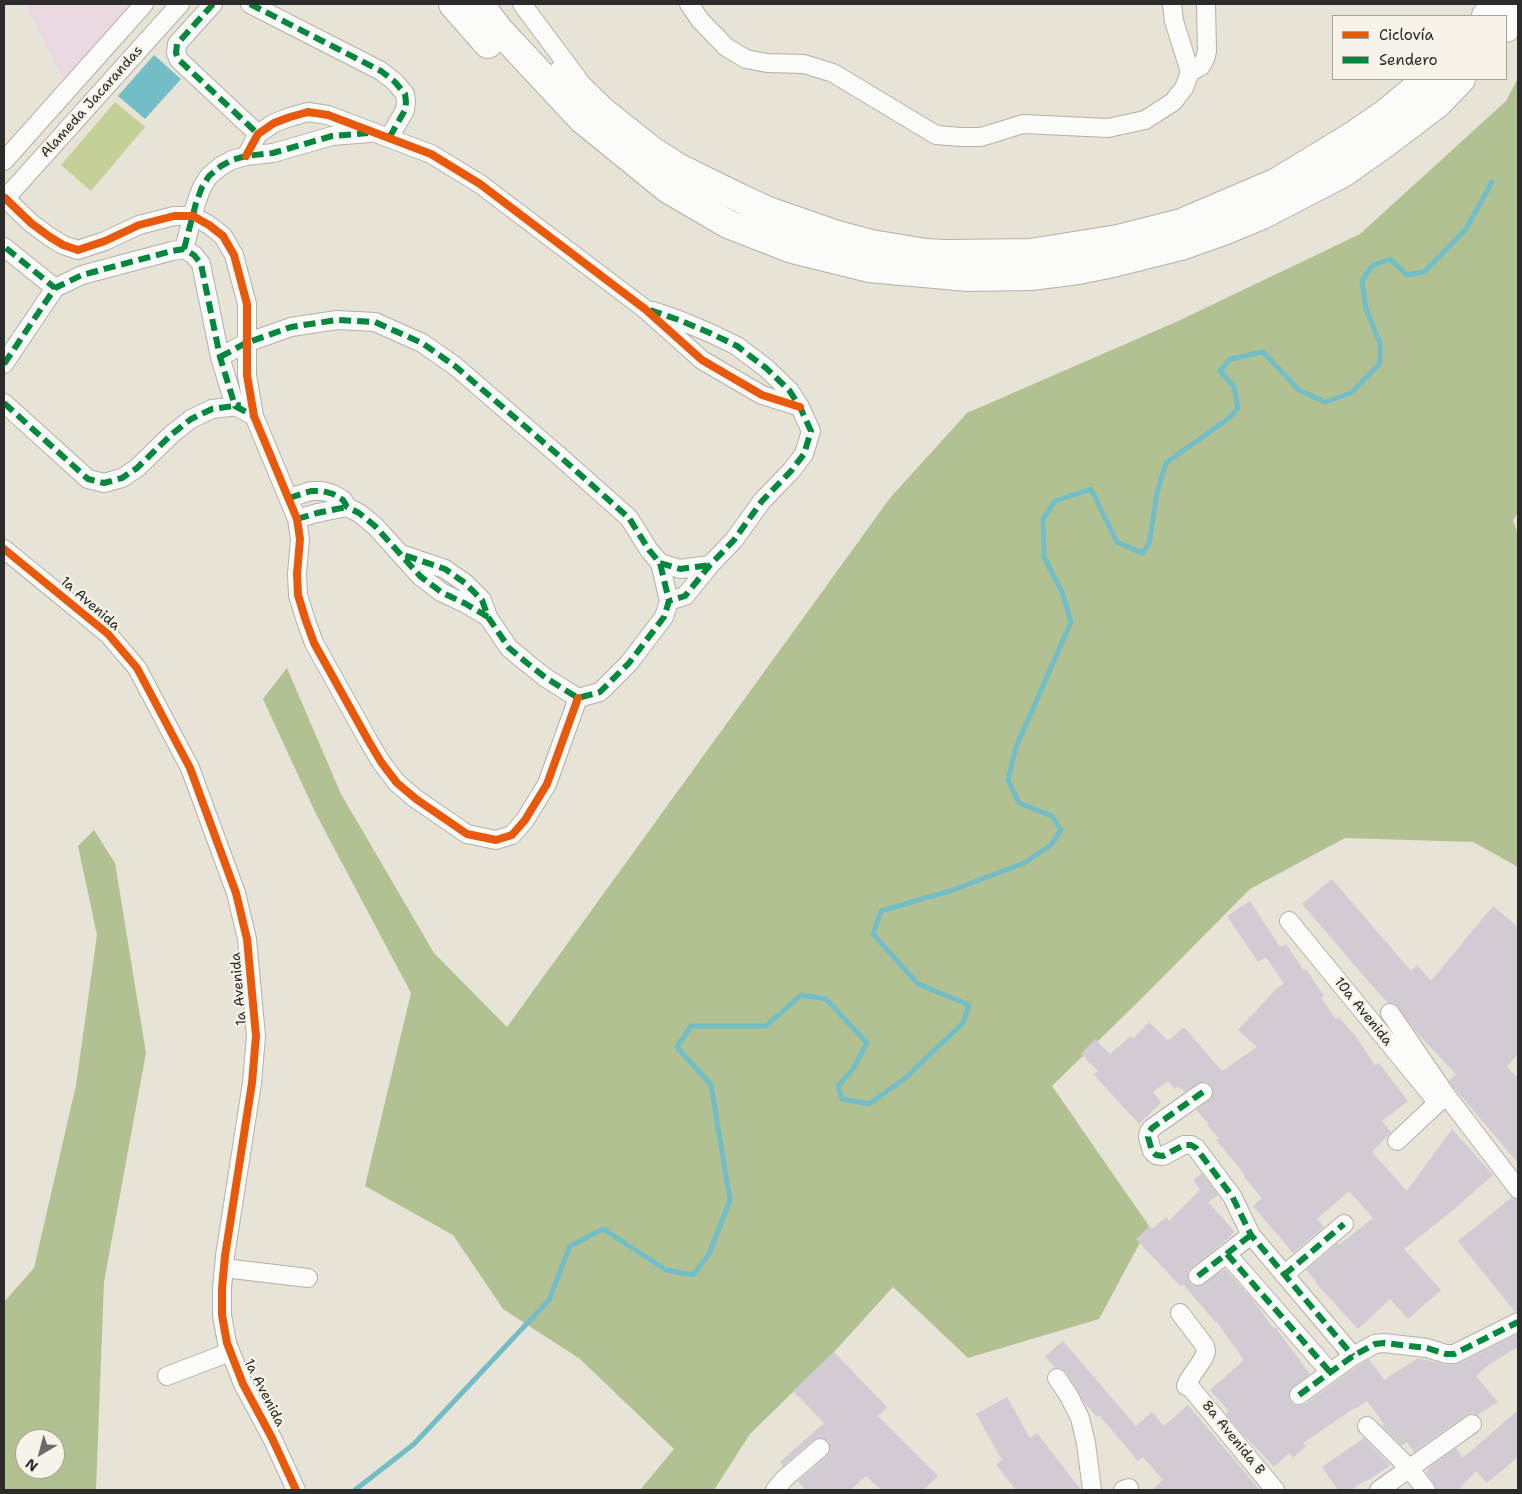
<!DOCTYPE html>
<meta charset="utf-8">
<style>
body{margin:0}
#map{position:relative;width:1522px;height:1494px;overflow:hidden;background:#e7e3d6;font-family:"Shantell Sans",sans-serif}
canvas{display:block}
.frame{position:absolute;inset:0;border:5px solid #2b2b2b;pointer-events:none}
.legend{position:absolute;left:1332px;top:15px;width:175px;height:65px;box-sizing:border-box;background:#f7f3e8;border:1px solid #a5a39c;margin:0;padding:6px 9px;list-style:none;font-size:15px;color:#2b2b2b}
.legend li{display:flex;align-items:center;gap:10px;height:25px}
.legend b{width:25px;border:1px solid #a5a39c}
.north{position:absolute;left:15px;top:1429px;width:50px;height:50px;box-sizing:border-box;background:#f7f3e8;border:1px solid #a5a39c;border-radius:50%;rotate:217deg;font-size:14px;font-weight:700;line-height:20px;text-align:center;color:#2b2b2b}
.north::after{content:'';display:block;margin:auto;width:18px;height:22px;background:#6d6b67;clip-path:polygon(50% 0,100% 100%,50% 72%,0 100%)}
</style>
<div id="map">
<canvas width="1522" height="1494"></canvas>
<div class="frame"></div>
<ul class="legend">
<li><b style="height:6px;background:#e8590c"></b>Ciclovía</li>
<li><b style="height:6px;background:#00873e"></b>Sendero</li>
</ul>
<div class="north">N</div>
</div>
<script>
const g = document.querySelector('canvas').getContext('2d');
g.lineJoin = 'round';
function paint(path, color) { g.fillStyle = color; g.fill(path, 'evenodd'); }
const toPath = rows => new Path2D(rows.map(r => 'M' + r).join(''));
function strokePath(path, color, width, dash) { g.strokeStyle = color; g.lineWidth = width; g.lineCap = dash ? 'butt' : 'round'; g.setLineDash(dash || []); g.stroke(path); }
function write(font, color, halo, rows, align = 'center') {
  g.font = font + ' "Shantell Sans",sans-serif'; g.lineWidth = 4.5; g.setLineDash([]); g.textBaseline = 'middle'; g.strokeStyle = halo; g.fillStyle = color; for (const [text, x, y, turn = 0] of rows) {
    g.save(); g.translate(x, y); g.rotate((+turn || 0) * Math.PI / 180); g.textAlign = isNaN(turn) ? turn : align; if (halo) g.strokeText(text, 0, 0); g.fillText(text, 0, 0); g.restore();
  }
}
paint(toPath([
 [25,4,134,4,65,83]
]), '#ead9e1');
paint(toPath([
 [115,102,145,127,91,191,61,165]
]), '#c4d098');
paint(toPath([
 [1518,78,1518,513,1513,520,1518,534,1518,867,1473,842,1345,838,1250,889,1144,996,1052,1086,1149,1226,1099,1319,968,1358,893,1287,834,1352,750,1434,714,1490,640,1490,674,1449,580,1359,503,1309,453,1235,365,1186,411,993,316,814,263,699,287,668,341,794,434,953,507,1027,890,498,967,413,1176,322,1360,234,1506,101],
 [94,830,115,863,146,1053,104,1282,96,1490,4,1490,4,1302,34,1268,76,1085,97,935,78,846],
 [25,1439,55,1439,55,1469,25,1469]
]), '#b2c192');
paint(toPath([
 [154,55,181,79,145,119,118,96]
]), '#73bec6');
strokePath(toPath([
 [355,1490,414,1444,549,1300,570,1246,603,1229,666,1270,693,1275,709,1254,730,1200,711,1085,677,1047,691,1026,766,1026,801,995,826,999,867,1043,853,1069,838,1086,842,1099,869,1104,903,1080,963,1023,969,1005,918,984,873,934,881,911,953,890,1024,863,1051,845,1061,830,1052,816,1019,803,1008,780,1016,747,1071,622,1062,592,1044,557,1043,519,1055,501,1091,489,1117,542,1142,553,1149,544,1157,493,1166,463,1229,418,1238,408,1234,387,1220,371,1230,359,1263,352,1299,390,1325,402,1351,393,1380,363,1380,343,1366,309,1362,281,1372,266,1390,259,1407,275,1424,272,1466,229,1492,182]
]), '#73bec6', 5);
paint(toPath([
 [1332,879,1411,971,1417,965,1431,981,1493,906,1518,927,1518,1054,1507,1067,1518,1078,1518,1163,1455,1089,1449,1081,1456,1074,1417,1033,1398,1007,1394,1003,1388,1003,1369,982,1302,904],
 [1250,901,1280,947,1286,944,1304,971,1306,969,1324,996,1321,998,1336,1019,1339,1017,1357,1038,1375,1065,1379,1063,1408,1101,1382,1121,1391,1132,1372,1152,1407,1191,1452,1129,1493,1175,1452,1211,1404,1249,1441,1290,1408,1319,1390,1299,1358,1329,1315,1282,1316,1281,1306,1270,1338,1243,1339,1245,1373,1218,1349,1191,1317,1219,1324,1227,1293,1253,1253,1206,1262,1198,1244,1177,1245,1175,1216,1140,1219,1138,1207,1125,1209,1124,1196,1110,1212,1097,1213,1091,1211,1086,1207,1082,1202,1082,1185,1092,1178,1086,1175,1089,1168,1081,1153,1092,1161,1103,1139,1124,1094,1075,1098,1071,1081,1054,1095,1039,1110,1054,1131,1036,1133,1039,1149,1022,1168,1041,1184,1027,1222,1071,1257,1047,1238,1030,1278,987,1284,984,1266,957,1258,962,1227,916],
 [1202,1173,1218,1195,1208,1202,1235,1232,1218,1247,1191,1268,1188,1272,1188,1278,1190,1283,1194,1286,1200,1286,1225,1269,1253,1300,1273,1328,1275,1327,1310,1374,1290,1390,1289,1397,1290,1401,1294,1404,1300,1406,1305,1404,1359,1365,1369,1359,1384,1380,1418,1358,1446,1365,1458,1364,1518,1334,1518,1347,1488,1365,1476,1376,1498,1402,1477,1415,1472,1413,1466,1415,1414,1452,1407,1442,1402,1446,1382,1426,1384,1424,1367,1401,1355,1409,1356,1407,1303,1443,1306,1446,1293,1458,1289,1453,1274,1467,1240,1431,1226,1414,1229,1411,1210,1390,1244,1360,1216,1321,1216,1323,1183,1284,1180,1286,1136,1239,1150,1226,1152,1229,1166,1217,1169,1221,1200,1190,1193,1180],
 [1512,1197,1518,1199,1518,1311,1515,1312,1458,1241],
 [1063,1341,1136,1426,1152,1412,1164,1426,1188,1405,1260,1490,1152,1490,1163,1480,1143,1457,1138,1461,1099,1415,1097,1417,1083,1401,1066,1372,1061,1368,1055,1368,1045,1356],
 [834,1352,887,1407,878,1416,938,1476,923,1490,881,1490,866,1476,850,1490,806,1490,798,1481,827,1456,830,1451,830,1446,828,1441,823,1438,818,1438,813,1440,783,1466,780,1462,824,1423,793,1391],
 [1007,1397,1030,1438,1037,1433,1081,1490,1016,1490,996,1465,1002,1460,976,1414],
 [1518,1410,1518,1457,1487,1483,1476,1471,1458,1490,1436,1490,1434,1484,1426,1472,1428,1470,1427,1469,1456,1448,1463,1458],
 [1364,1438,1390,1465,1367,1481,1366,1480,1351,1490,1338,1490,1322,1467]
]), '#d2cbd4');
const minor = toPath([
 [213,4,177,44,176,53,179,60,258,134],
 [250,4,381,71,395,82,405,94,406,102,405,110,389,138],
 [522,4,578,79],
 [689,4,700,20,726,47,746,59,767,63,804,64,833,73,936,135,962,137,981,137,1023,124,1108,128,1145,120,1173,102,1184,88,1190,72,1174,21,1172,4],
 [1190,72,1201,66,1205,59,1207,51,1206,4],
 [246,156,258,134,274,123,290,117,308,112,328,115,431,154,480,184,645,309,702,360,762,395,800,407],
 [4,161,144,4],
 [5,198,31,223,50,237,63,245,78,250,105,241,139,225,174,216,193,216,209,225,223,236,234,255,247,304,247,375,254,416,297,519,300,539,297,574,298,595,306,621,314,643,368,740,381,762,397,783,416,799,467,834,496,840,512,835,525,820,547,784,578,698],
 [4,200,180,4],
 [4,247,55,288],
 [184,249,196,203,202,187,209,176,221,166,232,160,246,156,273,153,332,136,370,133],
 [653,311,679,320,710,333,737,346,766,368,789,390,800,407,811,431,804,454,791,471,762,501,734,540,710,565,685,596,669,601],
 [220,357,246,343,291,327,337,320,375,322,422,343,455,366,557,454,629,518,649,550,660,563,669,601,664,617,629,663,600,692,578,698,546,678,527,663,509,648,488,617,482,600,465,583,445,569,401,554],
 [4,364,55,288,82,275,172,251,184,249,194,255,201,264,220,357,235,406,254,416],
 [4,403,88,479,104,483,122,478,137,468,172,434,191,419,212,409,246,405],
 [289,498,311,491,323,491,333,494,343,500,347,507,359,513,375,526,420,576,441,592,466,604,488,617],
 [297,519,317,513,347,507],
 [4,549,108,634,137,668,190,768,236,893,247,939,256,1036,252,1083,225,1256,222,1288,222,1315,227,1343,243,1384,272,1438,296,1490],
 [660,563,680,569,710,565],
 [1289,921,1438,1103],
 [1390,1013,1446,1095,1397,1141],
 [1203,1092,1152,1128,1149,1132,1148,1137,1152,1151,1156,1155,1163,1156,1184,1145,1191,1145,1196,1148,1232,1196,1251,1235,1353,1356],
 [1446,1095,1518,1189],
 [1227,1254,1330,1372],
 [224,1268,308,1278],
 [1284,1275,1344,1224],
 [1198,1276,1251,1235],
 [1180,1313,1205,1346,1206,1352,1203,1359,1188,1381,1186,1386,1190,1387,1275,1490],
 [167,1376,230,1352],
 [1057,1378,1069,1396,1080,1418,1086,1443,1092,1490],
 [1299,1395,1353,1356,1375,1344,1384,1343,1427,1348,1446,1354,1454,1354,1518,1322],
 [1367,1426,1409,1468,1426,1490],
 [775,1490,784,1479,820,1448],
 [1123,1490,1129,1488],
 [1379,1490,1472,1424]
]);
const primary = toPath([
 [453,4,488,44],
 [479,4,499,30,582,119,668,189,728,224,792,249,869,268,968,277,1031,276,1078,270,1113,263,1181,246,1223,231,1262,215,1343,173,1384,144,1437,104,1461,79],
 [1486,16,1496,4],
 [1506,28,1518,13],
 [563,73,602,111,651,150,679,168,740,198,768,211,834,234,871,244,926,253,946,254,1030,253,1118,239,1181,223,1277,182,1351,137,1386,113,1427,79]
]);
strokePath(minor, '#b2b0a8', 20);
strokePath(primary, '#b2b0a8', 30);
strokePath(minor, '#fbfbf9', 18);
strokePath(primary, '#fbfbf9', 28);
strokePath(toPath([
 [213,4,177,44,176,53,179,60,258,134],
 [250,4,381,71,395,82,405,94,406,102,405,110,389,138],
 [6,248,55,288],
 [184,249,196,203,202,187,209,176,221,166,232,160,246,156,273,153,332,136,368,133],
 [650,310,679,320,710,333,737,346,766,368,789,390,800,407,811,431,804,454,791,471,762,501,734,540,710,565,685,596,669,601],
 [220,357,246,343,291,327,337,320,375,322,422,343,455,366,557,454,629,518,649,550,660,563,669,601,664,617,629,663,600,692,578,698,546,678,527,663,509,648,488,617,482,600,465,583,445,569,401,554],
 [4,364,55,288,82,275,172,251,184,249,194,255,201,264,220,357,235,406,254,416],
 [4,403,88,479,104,483,122,478,137,468,172,434,191,419,212,409,241,405],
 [289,498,311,491,323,491,333,494,343,500,347,507,359,513,375,526,420,576,441,592,466,604,488,617],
 [297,519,317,513,347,507],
 [660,563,680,569,710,565],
 [1203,1092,1152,1128,1149,1132,1148,1137,1152,1151,1156,1155,1163,1156,1184,1145,1191,1145,1196,1148,1232,1196,1251,1235,1353,1356],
 [1227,1254,1330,1372],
 [1284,1275,1344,1224],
 [1198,1276,1251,1235],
 [1299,1395,1353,1356,1375,1344,1384,1343,1427,1348,1446,1354,1454,1354,1518,1322]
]), '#00873e', 6, [12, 6]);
strokePath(toPath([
 [246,156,258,134,274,123,290,117,308,112,328,115,431,154,480,184,645,309,702,360,762,395,800,407],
 [5,198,31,223,50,237,63,245,78,250,105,241,139,225,174,216,193,216,209,225,223,236,234,255,247,304,247,375,254,416,297,519,300,539,297,574,298,595,306,621,314,643,368,740,381,762,397,783,416,799,467,834,496,840,512,835,525,820,547,784,578,698],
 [4,549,108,634,137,668,190,768,236,893,247,939,256,1036,252,1083,225,1256,222,1288,222,1315,227,1343,243,1384,272,1438,296,1490]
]), '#e8590c', 8);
write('14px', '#2b2b2b', '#f7f3e8', [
 ["Alameda Jacarandas",92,102,-48],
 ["1a Avenida",90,604,41],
 ["1a Avenida",239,989,-95],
 ["10a Avenida",1363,1012,51],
 ["1a Avenida",264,1393,63],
 ["8a Avenida B",1233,1438,51]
]);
</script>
